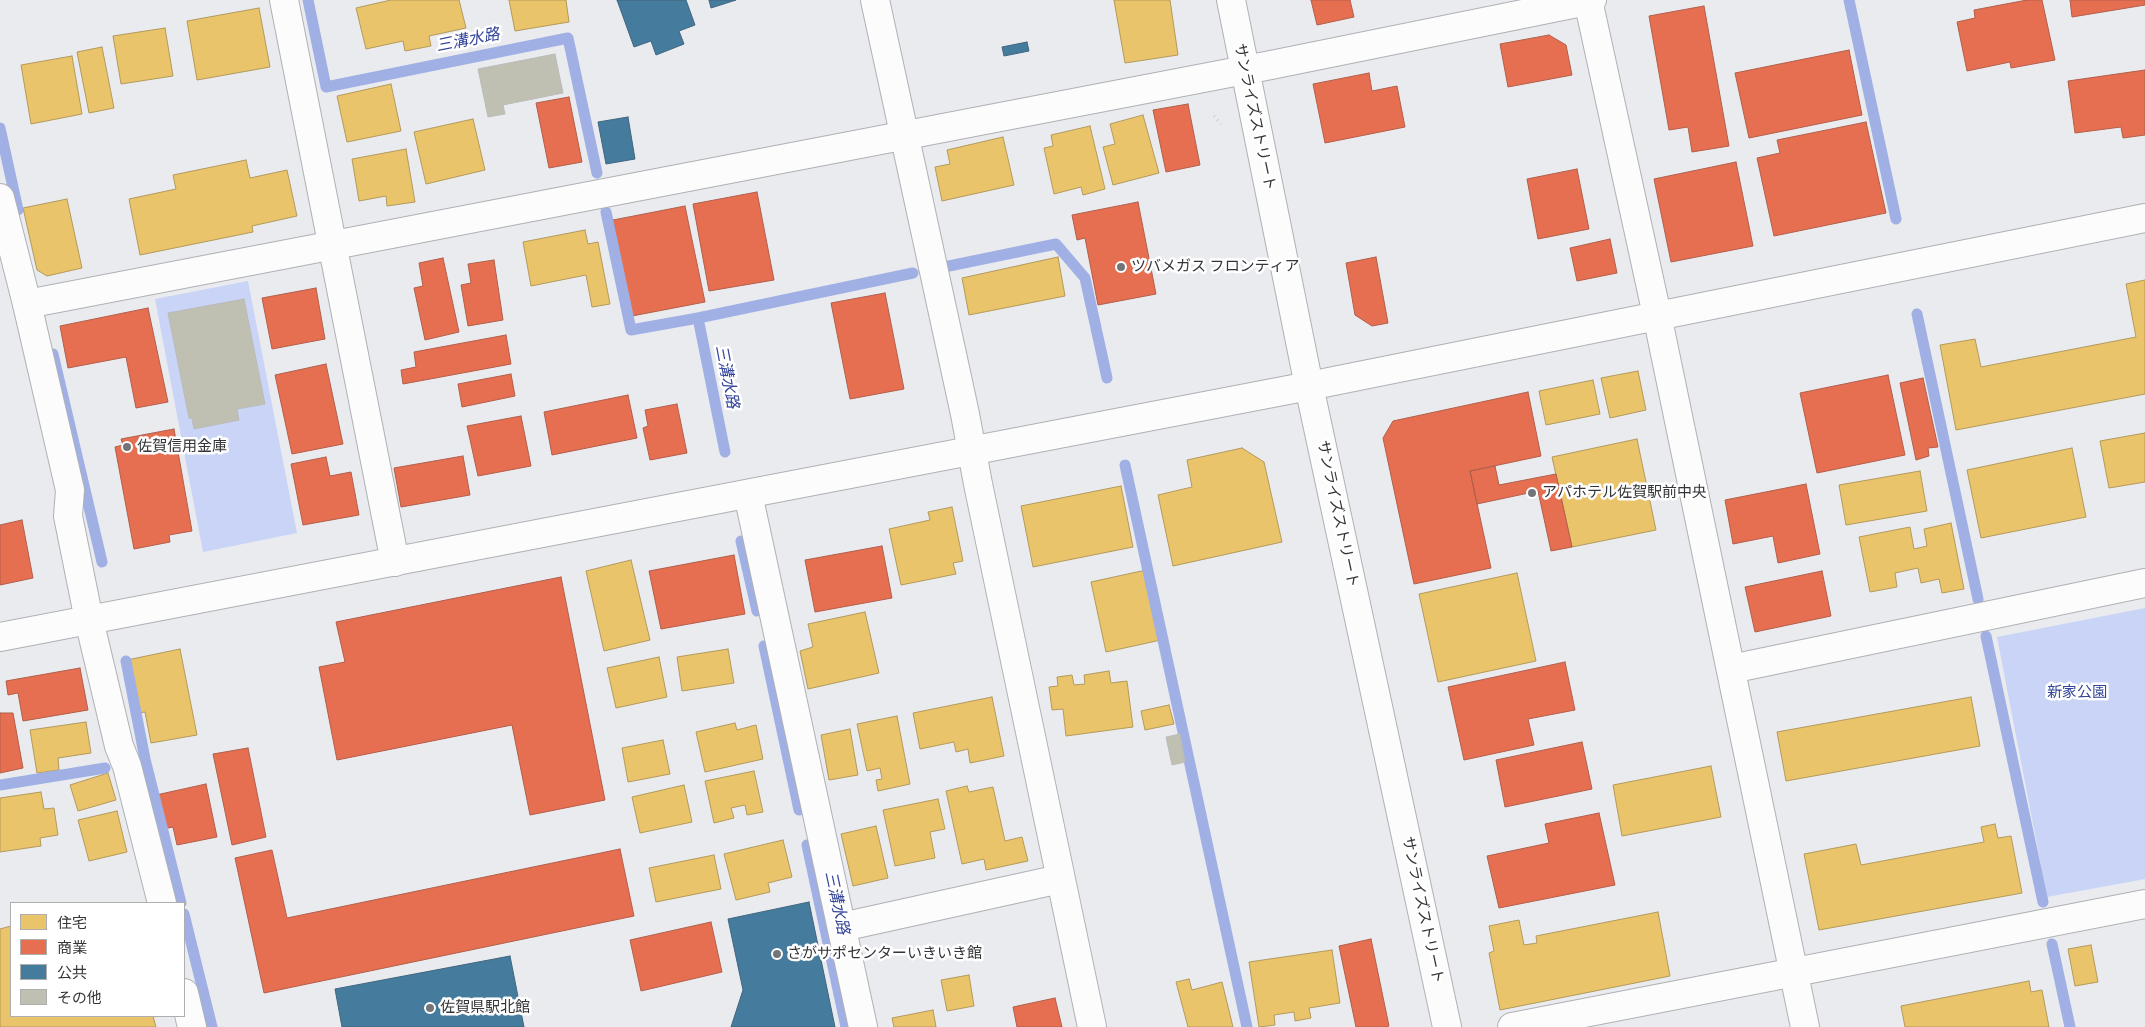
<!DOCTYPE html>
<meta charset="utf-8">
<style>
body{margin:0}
#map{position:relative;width:2145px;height:1027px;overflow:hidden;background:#e9ebef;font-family:"Roboto Condensed","Noto Sans JP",sans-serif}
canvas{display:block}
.legend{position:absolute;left:10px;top:902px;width:175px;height:115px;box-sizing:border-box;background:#fff;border:1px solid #aeaeaf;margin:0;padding:6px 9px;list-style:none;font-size:15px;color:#343538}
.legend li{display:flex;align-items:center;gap:10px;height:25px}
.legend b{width:25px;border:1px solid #aeaeaf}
</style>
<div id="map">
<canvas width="2145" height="1027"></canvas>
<ul class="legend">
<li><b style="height:14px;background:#e9c46a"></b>住宅</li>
<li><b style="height:14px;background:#e76f51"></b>商業</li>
<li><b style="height:14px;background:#457b9d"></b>公共</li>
<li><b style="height:14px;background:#bfc0b1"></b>その他</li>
</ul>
</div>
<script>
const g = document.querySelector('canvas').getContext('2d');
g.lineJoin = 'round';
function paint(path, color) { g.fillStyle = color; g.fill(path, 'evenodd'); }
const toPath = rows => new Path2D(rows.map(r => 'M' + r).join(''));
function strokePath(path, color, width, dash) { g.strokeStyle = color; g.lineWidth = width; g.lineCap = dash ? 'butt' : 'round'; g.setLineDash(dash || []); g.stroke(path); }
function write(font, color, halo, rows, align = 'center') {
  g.font = font + ' "Roboto Condensed","Noto Sans JP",sans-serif'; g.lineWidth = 5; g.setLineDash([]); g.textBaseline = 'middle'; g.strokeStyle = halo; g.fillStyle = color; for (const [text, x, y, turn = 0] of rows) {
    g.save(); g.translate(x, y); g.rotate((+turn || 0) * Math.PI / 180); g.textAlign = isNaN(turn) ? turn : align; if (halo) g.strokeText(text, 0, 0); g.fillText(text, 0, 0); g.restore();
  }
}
paint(toPath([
 [248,281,297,533,203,552,155,299],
 [2145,608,2145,879,2047,897,1997,637]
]), '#cad4f6');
const homes = toPath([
 [391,0,459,0,466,28,429,36,431,46,405,51,403,41,366,49,356,8,391,0],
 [509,0,566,0,569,22,515,31,509,0],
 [1114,0,1170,0,1178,55,1125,63,1114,0],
 [259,8,270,67,197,80,187,21,259,8],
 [165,28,173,76,121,84,113,36,165,28],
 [102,47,114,108,89,113,77,52,102,47],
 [72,56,82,114,31,124,21,65,72,56],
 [391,84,401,131,347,142,337,96,391,84],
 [1143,115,1159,173,1113,185,1103,147,1115,144,1110,124,1143,115],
 [473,119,485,170,426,184,414,132,473,119],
 [1090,126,1105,189,1083,195,1081,187,1054,194,1044,148,1053,146,1051,135,1090,126],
 [1003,137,1014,185,942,201,935,167,950,164,947,150,1003,137],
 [406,149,415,202,387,206,386,196,359,201,352,159,406,149],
 [246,160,250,178,287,170,297,216,252,226,253,232,140,255,129,199,176,189,173,175,246,160],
 [67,199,82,268,47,276,37,270,23,208,67,199],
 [585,230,588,244,598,242,610,304,592,307,586,275,531,286,523,242,585,230],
 [1058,257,1065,296,969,315,962,278,1058,257],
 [2145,280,2145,394,1956,430,1940,345,1975,339,1981,367,2136,337,2126,284,2145,280],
 [1638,371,1646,410,1610,418,1601,378,1638,371],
 [1593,380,1600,414,1546,425,1539,391,1593,380],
 [2145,433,2145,482,2109,488,2100,441,2145,433],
 [1637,439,1656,530,1572,547,1552,457,1637,439],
 [1242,448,1264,462,1282,542,1173,566,1158,495,1192,487,1187,460,1242,448],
 [2072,448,2086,517,1981,538,1967,470,2072,448],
 [1920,471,1927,511,1846,525,1839,485,1920,471],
 [1121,486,1133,547,1033,567,1021,506,1121,486],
 [952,507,963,561,953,563,956,574,901,585,889,529,930,520,928,512,952,507],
 [1951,523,1964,589,1942,593,1939,579,1921,583,1918,568,1895,573,1897,587,1870,592,1859,537,1910,527,1914,549,1927,546,1924,529,1951,523],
 [631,560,650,640,604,651,586,571,631,560],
 [1146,570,1161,640,1106,652,1091,582,1146,570],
 [1517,573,1536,661,1438,682,1419,594,1517,573],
 [865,612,879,673,808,689,800,651,813,647,808,624,865,612],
 [180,649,197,735,151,743,145,712,138,713,127,660,180,649],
 [728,649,734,683,682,691,677,657,728,649],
 [659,657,667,697,616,708,607,668,659,657],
 [1109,671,1111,683,1127,681,1133,727,1066,736,1063,709,1052,710,1049,687,1058,686,1057,677,1072,675,1074,685,1085,684,1084,675,1109,671],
 [992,697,1004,756,970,763,968,749,956,752,954,742,920,749,913,713,992,697],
 [1971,697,1980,746,1786,781,1777,732,1971,697],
 [1169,705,1174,724,1145,730,1141,711,1169,705],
 [897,716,910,784,878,791,876,780,882,779,880,768,867,771,857,724,897,716],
 [86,722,91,753,58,758,59,770,37,773,30,730,86,722],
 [735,723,737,730,756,725,763,759,705,772,696,732,735,723],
 [850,729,858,775,829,780,821,735,850,729],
 [663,740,670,774,628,782,622,748,663,740],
 [1711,766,1721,817,1622,836,1613,785,1711,766],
 [754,771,763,812,747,815,745,805,731,808,734,818,714,823,705,781,754,771],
 [108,773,116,800,78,811,70,785,108,773],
 [684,785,692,822,640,833,632,797,684,785],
 [967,786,969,792,993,787,1005,841,1022,837,1028,861,986,870,984,859,962,864,946,791,967,786],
 [41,792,44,809,54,808,58,835,40,838,41,846,0,852,0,798,41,792],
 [938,799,945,829,930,832,935,858,895,866,883,810,938,799],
 [117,811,127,852,89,861,78,820,117,811],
 [1995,824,1998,838,2011,836,2022,893,1819,930,1804,854,1856,844,1861,865,1984,842,1981,827,1995,824],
 [876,826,888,878,853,886,841,834,876,826],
 [783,840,792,877,768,883,770,892,736,900,724,854,783,840],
 [714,855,721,889,656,902,649,868,714,855],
 [1658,912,1670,976,1500,1010,1489,953,1494,951,1489,926,1519,920,1524,945,1537,943,1536,936,1658,912],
 [11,926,11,1016,153,1016,156,1027,0,1027,0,929,11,926],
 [2091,945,2098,982,2075,986,2068,949,2091,945],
 [1332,950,1340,1003,1309,1008,1311,1018,1295,1021,1294,1012,1274,1015,1275,1025,1259,1027,1249,962,1332,950],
 [969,975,974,1006,947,1011,941,980,969,975],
 [1189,979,1192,990,1222,982,1233,1027,1188,1027,1176,982,1189,979],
 [2029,981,2031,992,2042,990,2049,1027,1905,1027,1901,1006,2029,981],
 [933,1010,936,1027,894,1027,892,1018,933,1010]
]);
paint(homes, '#e9c46a');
strokePath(homes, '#b3995b', 1);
const shops = toPath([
 [1311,0,1350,0,1354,17,1317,25,1311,0],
 [2027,0,2042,0,2055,60,2011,68,2010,62,1967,71,1957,22,1975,18,1974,10,2027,0],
 [2070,0,2145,0,2145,5,2072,17,2070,0],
 [1704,6,1729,146,1692,152,1688,127,1669,130,1649,16,1704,6],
 [1549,35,1566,45,1572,75,1508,87,1500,44,1549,35],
 [1849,50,1862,115,1749,138,1735,73,1849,50],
 [2145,70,2145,135,2123,138,2121,127,2075,133,2068,81,2145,70],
 [1369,73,1372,91,1397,86,1405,127,1325,143,1313,84,1369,73],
 [569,97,582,162,549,168,536,103,569,97],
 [1188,104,1200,165,1166,172,1153,110,1188,104],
 [1866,122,1886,213,1774,236,1757,158,1780,153,1777,140,1866,122],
 [1736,162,1753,246,1671,262,1654,179,1736,162],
 [1577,169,1589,229,1538,239,1527,179,1577,169],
 [757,192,774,280,709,291,693,204,757,192],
 [1138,202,1156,294,1098,305,1085,238,1077,240,1072,215,1138,202],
 [685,206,705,302,632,316,613,220,685,206],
 [1610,239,1617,273,1577,281,1570,248,1610,239],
 [1376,257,1388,323,1372,326,1355,315,1346,263,1376,257],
 [443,258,459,332,425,340,414,288,423,286,419,263,443,258],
 [494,260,503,320,468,326,461,285,471,283,468,264,494,260],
 [316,288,325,339,272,349,262,298,316,288],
 [885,293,904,389,850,399,831,303,885,293],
 [148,308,168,402,136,408,126,357,68,368,60,326,148,308],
 [506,335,511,364,403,384,401,370,416,367,414,352,506,335],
 [326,364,343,444,292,454,275,375,326,364],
 [511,374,515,396,462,407,458,384,511,374],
 [1888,375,1905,455,1817,473,1800,393,1888,375],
 [1923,378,1938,447,1928,448,1929,456,1916,460,1900,383,1923,378],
 [1528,392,1541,456,1470,471,1491,568,1414,584,1383,438,1393,421,1528,392],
 [628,395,637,438,552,455,544,412,628,395],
 [677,404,687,453,650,460,643,428,648,426,645,410,677,404],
 [521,416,531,466,478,476,467,426,521,416],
 [174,429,192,531,169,535,170,542,134,549,115,447,123,445,121,439,174,429],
 [463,456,470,495,401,507,394,468,463,456],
 [326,457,330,476,351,472,359,515,303,525,291,464,326,457],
 [1495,466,1499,485,1556,474,1572,547,1551,551,1538,491,1477,504,1470,471,1495,466],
 [1806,484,1820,554,1778,563,1773,536,1733,544,1725,500,1806,484],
 [22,520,33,578,0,585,0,525,22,520],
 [882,546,892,598,815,612,805,560,882,546],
 [734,555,745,614,661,629,649,571,734,555],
 [1822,571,1831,616,1755,632,1745,587,1822,571],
 [561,577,605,800,530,815,512,725,337,760,319,667,345,662,336,622,561,577],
 [1565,662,1575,710,1528,719,1534,745,1464,760,1448,687,1565,662],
 [80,668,88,710,23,721,18,693,8,695,6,681,80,668],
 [0,713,13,713,23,768,0,773,0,713],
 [1582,742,1592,789,1505,807,1496,760,1582,742],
 [248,748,266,837,232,845,213,754,248,748],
 [206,784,217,837,177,845,173,827,163,829,156,795,206,784],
 [1599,813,1615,885,1499,908,1487,856,1549,843,1545,824,1599,813],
 [620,849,634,916,264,993,235,858,272,850,287,918,620,849],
 [711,922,722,972,641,991,630,940,711,922],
 [1371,939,1389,1026,1386,1027,1356,1027,1339,946,1371,939],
 [1055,998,1062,1027,1017,1027,1013,1007,1055,998]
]);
paint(shops, '#e76f51');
strokePath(shops, '#b15e4a', 1);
const public = toPath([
 [617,0,686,0,695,25,679,31,684,44,656,55,651,41,634,47,617,0],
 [709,0,736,0,711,8,709,0],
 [1027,42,1029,51,1004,56,1002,47,1027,42],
 [628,117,635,159,606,164,598,122,628,117],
 [809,902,835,1027,731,1027,743,990,728,919,809,902],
 [510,956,524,1027,342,1027,335,989,510,956]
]);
paint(public, '#457b9d');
strokePath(public, '#40667f', 1);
strokePath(toPath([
 [308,0,326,87,568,38,597,173],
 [1849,0,1896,219],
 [0,128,18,210],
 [606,212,631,330,698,318,725,452],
 [949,266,1056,244,1085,278,1107,378],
 [1917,314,1978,599],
 [698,318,913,273],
 [53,354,102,562],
 [1125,465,1247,1027],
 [741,541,757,611],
 [1986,636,2043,902],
 [764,646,799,810],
 [126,661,145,759,181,903],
 [0,785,105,768],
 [807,845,846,1027],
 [184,914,212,1027],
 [2052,944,2070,1027]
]), '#a0b0e4', 11);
const building = toPath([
 [555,54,563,93,503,105,505,114,488,117,478,69,555,54],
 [244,299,265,404,237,409,239,420,194,429,192,418,189,418,168,313,244,299],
 [1180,734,1185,762,1172,765,1166,737,1180,734]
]);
paint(building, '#bfc0b1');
strokePath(building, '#babbbb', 1);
const street = toPath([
 [284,0,395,562],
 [875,0,965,414,978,484,1092,1027],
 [0,198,27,304,70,490,68,516,89,620,119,746,127,766,162,903],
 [748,494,863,1027],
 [1731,669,2145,583],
 [842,927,1060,879],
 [184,993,192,1027]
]);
const secondary = toPath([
 [1231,0,1309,386,1447,1027],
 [1588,0,1657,315,1805,1027],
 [27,304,1271,65,1592,0],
 [0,637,1309,386,2145,218],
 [1512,1027,2145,904]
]);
strokePath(street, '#afb1b4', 30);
strokePath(secondary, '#afb1b4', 30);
strokePath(toPath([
 [1214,116,1221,124]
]), '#cacbcd', 3, [1, 4]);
strokePath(street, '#fcfcfd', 28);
strokePath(secondary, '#fcfcfd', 28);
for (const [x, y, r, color] of [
 [1121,267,5,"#737578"],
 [127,447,5,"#737578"],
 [1532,493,5,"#737578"],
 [777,954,5,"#737578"],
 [430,1008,5,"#737578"]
]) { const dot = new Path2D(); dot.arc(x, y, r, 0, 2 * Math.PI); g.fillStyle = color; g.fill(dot); strokePath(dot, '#fff', 2); }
write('15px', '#343538', '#fff', [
 ["サンライズストリート",1254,117,78],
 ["サンライズストリート",1337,514,78],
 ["サンライズストリート",1422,910,78]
]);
write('15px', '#343538', '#fff', [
 ["ツバメガス フロンティア",1131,267],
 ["佐賀信用金庫",137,447],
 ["アパホテル佐賀駅前中央",1542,493],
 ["さがサポセンターいきいき館",787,954],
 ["佐賀県駅北館",440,1008]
], 'left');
write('15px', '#33459a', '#fff', [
 ["新家公園",2077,693]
]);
write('italic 16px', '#33459a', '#fff', [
 ["三溝水路",468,41,-11],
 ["三溝水路",726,377,79],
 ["三溝水路",836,903,78]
]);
</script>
